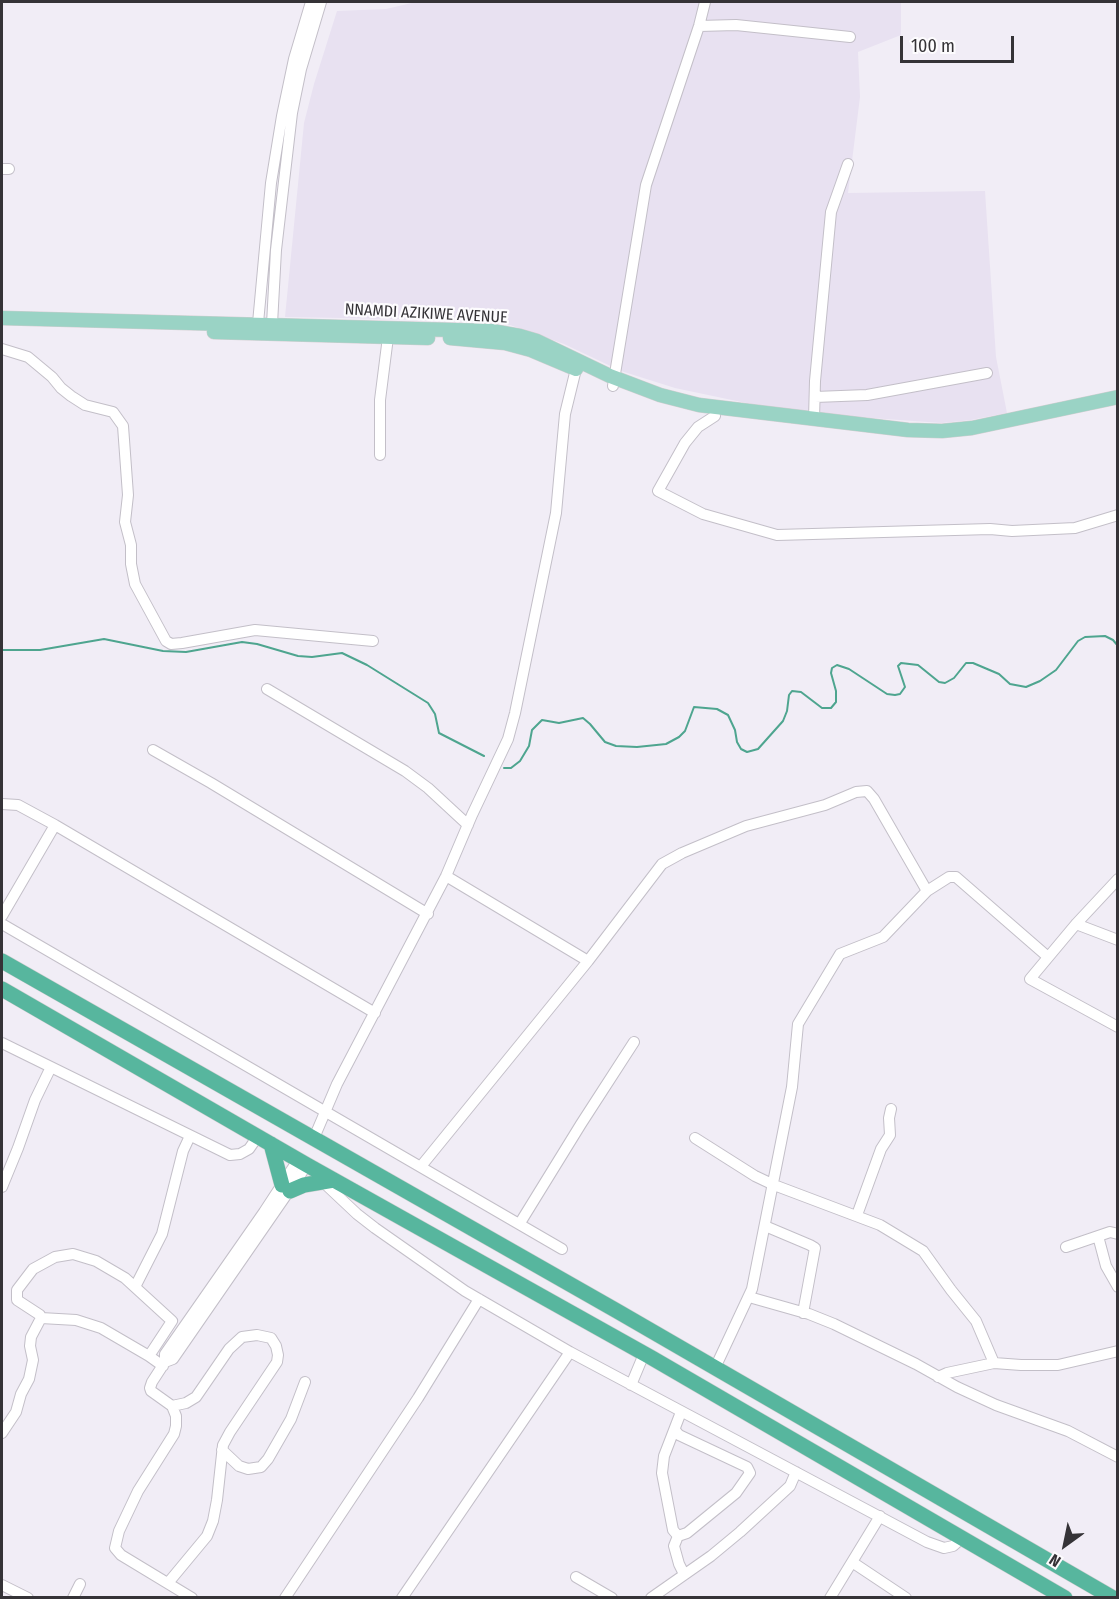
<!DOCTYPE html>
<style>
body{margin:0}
#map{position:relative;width:1119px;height:1599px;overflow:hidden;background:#f1edf6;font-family:"Fira Sans Condensed",sans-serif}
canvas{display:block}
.frame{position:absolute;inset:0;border:3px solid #353337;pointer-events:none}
.north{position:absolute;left:1035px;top:1515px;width:60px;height:60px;-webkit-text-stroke:4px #fdfcfe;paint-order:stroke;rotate:213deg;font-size:16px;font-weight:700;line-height:24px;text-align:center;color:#353337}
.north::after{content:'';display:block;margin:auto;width:21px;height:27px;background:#353337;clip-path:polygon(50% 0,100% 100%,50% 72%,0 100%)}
.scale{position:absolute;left:900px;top:36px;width:114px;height:27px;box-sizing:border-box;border:3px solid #353337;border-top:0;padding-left:8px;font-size:18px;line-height:21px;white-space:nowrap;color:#353337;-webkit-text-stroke:4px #fdfcfe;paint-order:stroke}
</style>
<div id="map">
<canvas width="1119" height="1599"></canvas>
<div class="frame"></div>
<div class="north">N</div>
<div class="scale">100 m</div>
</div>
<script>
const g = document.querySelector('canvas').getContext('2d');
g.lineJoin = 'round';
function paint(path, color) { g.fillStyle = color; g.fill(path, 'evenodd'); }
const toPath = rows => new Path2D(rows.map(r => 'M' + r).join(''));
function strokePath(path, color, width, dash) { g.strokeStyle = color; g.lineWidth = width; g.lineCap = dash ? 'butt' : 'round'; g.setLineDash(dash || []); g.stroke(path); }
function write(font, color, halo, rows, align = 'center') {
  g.font = font + ' "Fira Sans Condensed",sans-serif'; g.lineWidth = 4.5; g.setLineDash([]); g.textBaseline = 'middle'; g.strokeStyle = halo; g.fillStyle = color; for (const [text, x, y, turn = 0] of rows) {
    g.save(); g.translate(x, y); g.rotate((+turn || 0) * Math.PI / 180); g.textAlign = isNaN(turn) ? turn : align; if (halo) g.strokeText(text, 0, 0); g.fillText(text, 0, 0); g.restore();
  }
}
paint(toPath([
 [416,2,901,2,901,35,858,52,860,97,848,193,985,191,996,357,1007,413,971,420,942,423,829,415,751,404,675,388,621,371,564,344,510,325,455,320,285,317,304,123,314,84,337,11,386,9]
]), '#e8e1f1');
strokePath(toPath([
 [2,650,40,650,104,639,163,651,186,652,242,642,257,644,298,656,312,657,342,653,367,665,428,703,435,714,439,733,484,756],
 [504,768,511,768,520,761,529,746,532,730,542,720,559,723,583,718,590,724,605,742,616,746,637,747,666,744,679,737,685,731,694,707,717,709,728,715,735,730,737,742,741,749,747,752,758,749,783,721,787,711,789,695,792,691,801,692,822,708,831,708,836,702,836,691,831,673,832,668,837,665,849,669,887,694,895,695,900,694,905,687,898,666,901,663,918,665,939,682,945,683,954,678,966,663,973,663,999,674,1010,684,1026,687,1040,681,1056,670,1078,641,1085,637,1105,636,1113,640,1118,646]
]), '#4ea58f', 2);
const minor = toPath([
 [699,26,736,25,850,37],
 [2,169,9,169],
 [258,323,271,183,282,116,294,59,311,2],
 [272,324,276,250,292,113,301,69,321,2],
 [2,349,28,357,52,377,61,388,71,396,85,405,113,412,123,426,128,495,125,522,131,545,131,564,135,584,166,641,171,644,182,643,255,630,373,641],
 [613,386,646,185,699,26,705,2],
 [815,397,867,395,987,373],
 [715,416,698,427,685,443,658,491,703,514,777,535,990,529,1012,531,1075,528,1118,515],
 [814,419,815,381,831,212,848,164],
 [380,455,380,400,388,337],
 [267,689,405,771,428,788,468,825],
 [153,750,211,783,428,914],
 [2,804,18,805,55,825,375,1013],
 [446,876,588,961],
 [1118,879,1076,924,1030,979,1118,1027],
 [2,916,55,825],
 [2,924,562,1249],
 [1076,924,1118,940],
 [2,1043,230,1155,240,1154,249,1149,258,1136],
 [314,1138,337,1084,446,876,472,815,508,739,515,713,556,513,565,414,576,369],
 [695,1138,755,1176,774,1185,880,1225,923,1251,951,1290,976,1321,994,1363],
 [422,1165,588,961,662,864,682,853,746,826,825,805,856,792,867,791,874,799,927,891],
 [323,1182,357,1214,375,1228,465,1291,570,1352,927,1542,944,1548,953,1546,962,1538],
 [2,1187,18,1148,35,1100,51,1067],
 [857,1215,881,1149,890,1135,889,1118,891,1109],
 [520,1223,581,1124,634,1042],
 [765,1226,810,1245,815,1248,803,1313],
 [1098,1236,1106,1266,1118,1287],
 [1066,1247,1110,1232,1118,1234],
 [135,1287,162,1234,183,1151,190,1136],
 [749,1297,809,1314,834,1324,916,1364,957,1387,996,1405,1068,1431,1118,1457],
 [149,1356,172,1321,125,1278,96,1261,73,1254,55,1257,33,1269,17,1290,17,1300,40,1315,41,1318,76,1320,101,1328,149,1356,163,1366],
 [165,1362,165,1354,264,1212,298,1160],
 [715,1368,752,1289,792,1087,798,1024,840,954,883,937,927,891,949,877,956,877,1048,957],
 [938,1377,947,1373,994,1363,1021,1365,1058,1365,1118,1351],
 [631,1385,644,1354],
 [675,1430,679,1435,747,1467,750,1473,736,1493,687,1533,678,1536],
 [2,1433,16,1412,21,1394,29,1379,33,1360,30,1346,31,1337,41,1318],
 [222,1450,239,1466,248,1469,261,1467,268,1459,291,1419,305,1382],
 [678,1536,673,1530,662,1473,664,1456,681,1412],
 [678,1536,674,1546,679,1564,684,1574],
 [852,1562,906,1598],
 [576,1577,612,1598],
 [168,1583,207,1536,213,1521,217,1500,223,1445,230,1432,277,1362,278,1355,276,1346,271,1338,257,1335,242,1337,229,1349,196,1397,186,1403,172,1406],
 [2,1585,28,1598],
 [73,1598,80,1584],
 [192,1598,121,1555,115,1548,119,1531,138,1491,174,1434,176,1426,176,1416,172,1406,151,1391,150,1388,152,1382,165,1362,173,1359,307,1165],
 [285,1598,418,1398,479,1299],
 [402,1598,570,1352],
 [651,1598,711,1556,740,1532,790,1486,796,1472],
 [830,1598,880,1516]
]);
const major = toPath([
 [2,318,492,331,520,336,537,341,610,376,660,395,699,405,908,430,942,431,972,428,1118,397],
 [214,332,428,338],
 [450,338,505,343,531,350,576,369]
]);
const highway = toPath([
 [2,961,617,1311,1113,1598],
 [2,989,307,1165,652,1358,1065,1598],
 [271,1144,282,1185],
 [290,1191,304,1185,334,1180]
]);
strokePath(minor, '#c3bfc8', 12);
strokePath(major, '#cfcecf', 15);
strokePath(highway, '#cfcecf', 16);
strokePath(minor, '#fff', 10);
strokePath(major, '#9ad3c5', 14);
strokePath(highway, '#57b69e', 15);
write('16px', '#353337', '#fdfcfe', [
 ["NNAMDI AZIKIWE AVENUE",426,314,3]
]);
</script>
